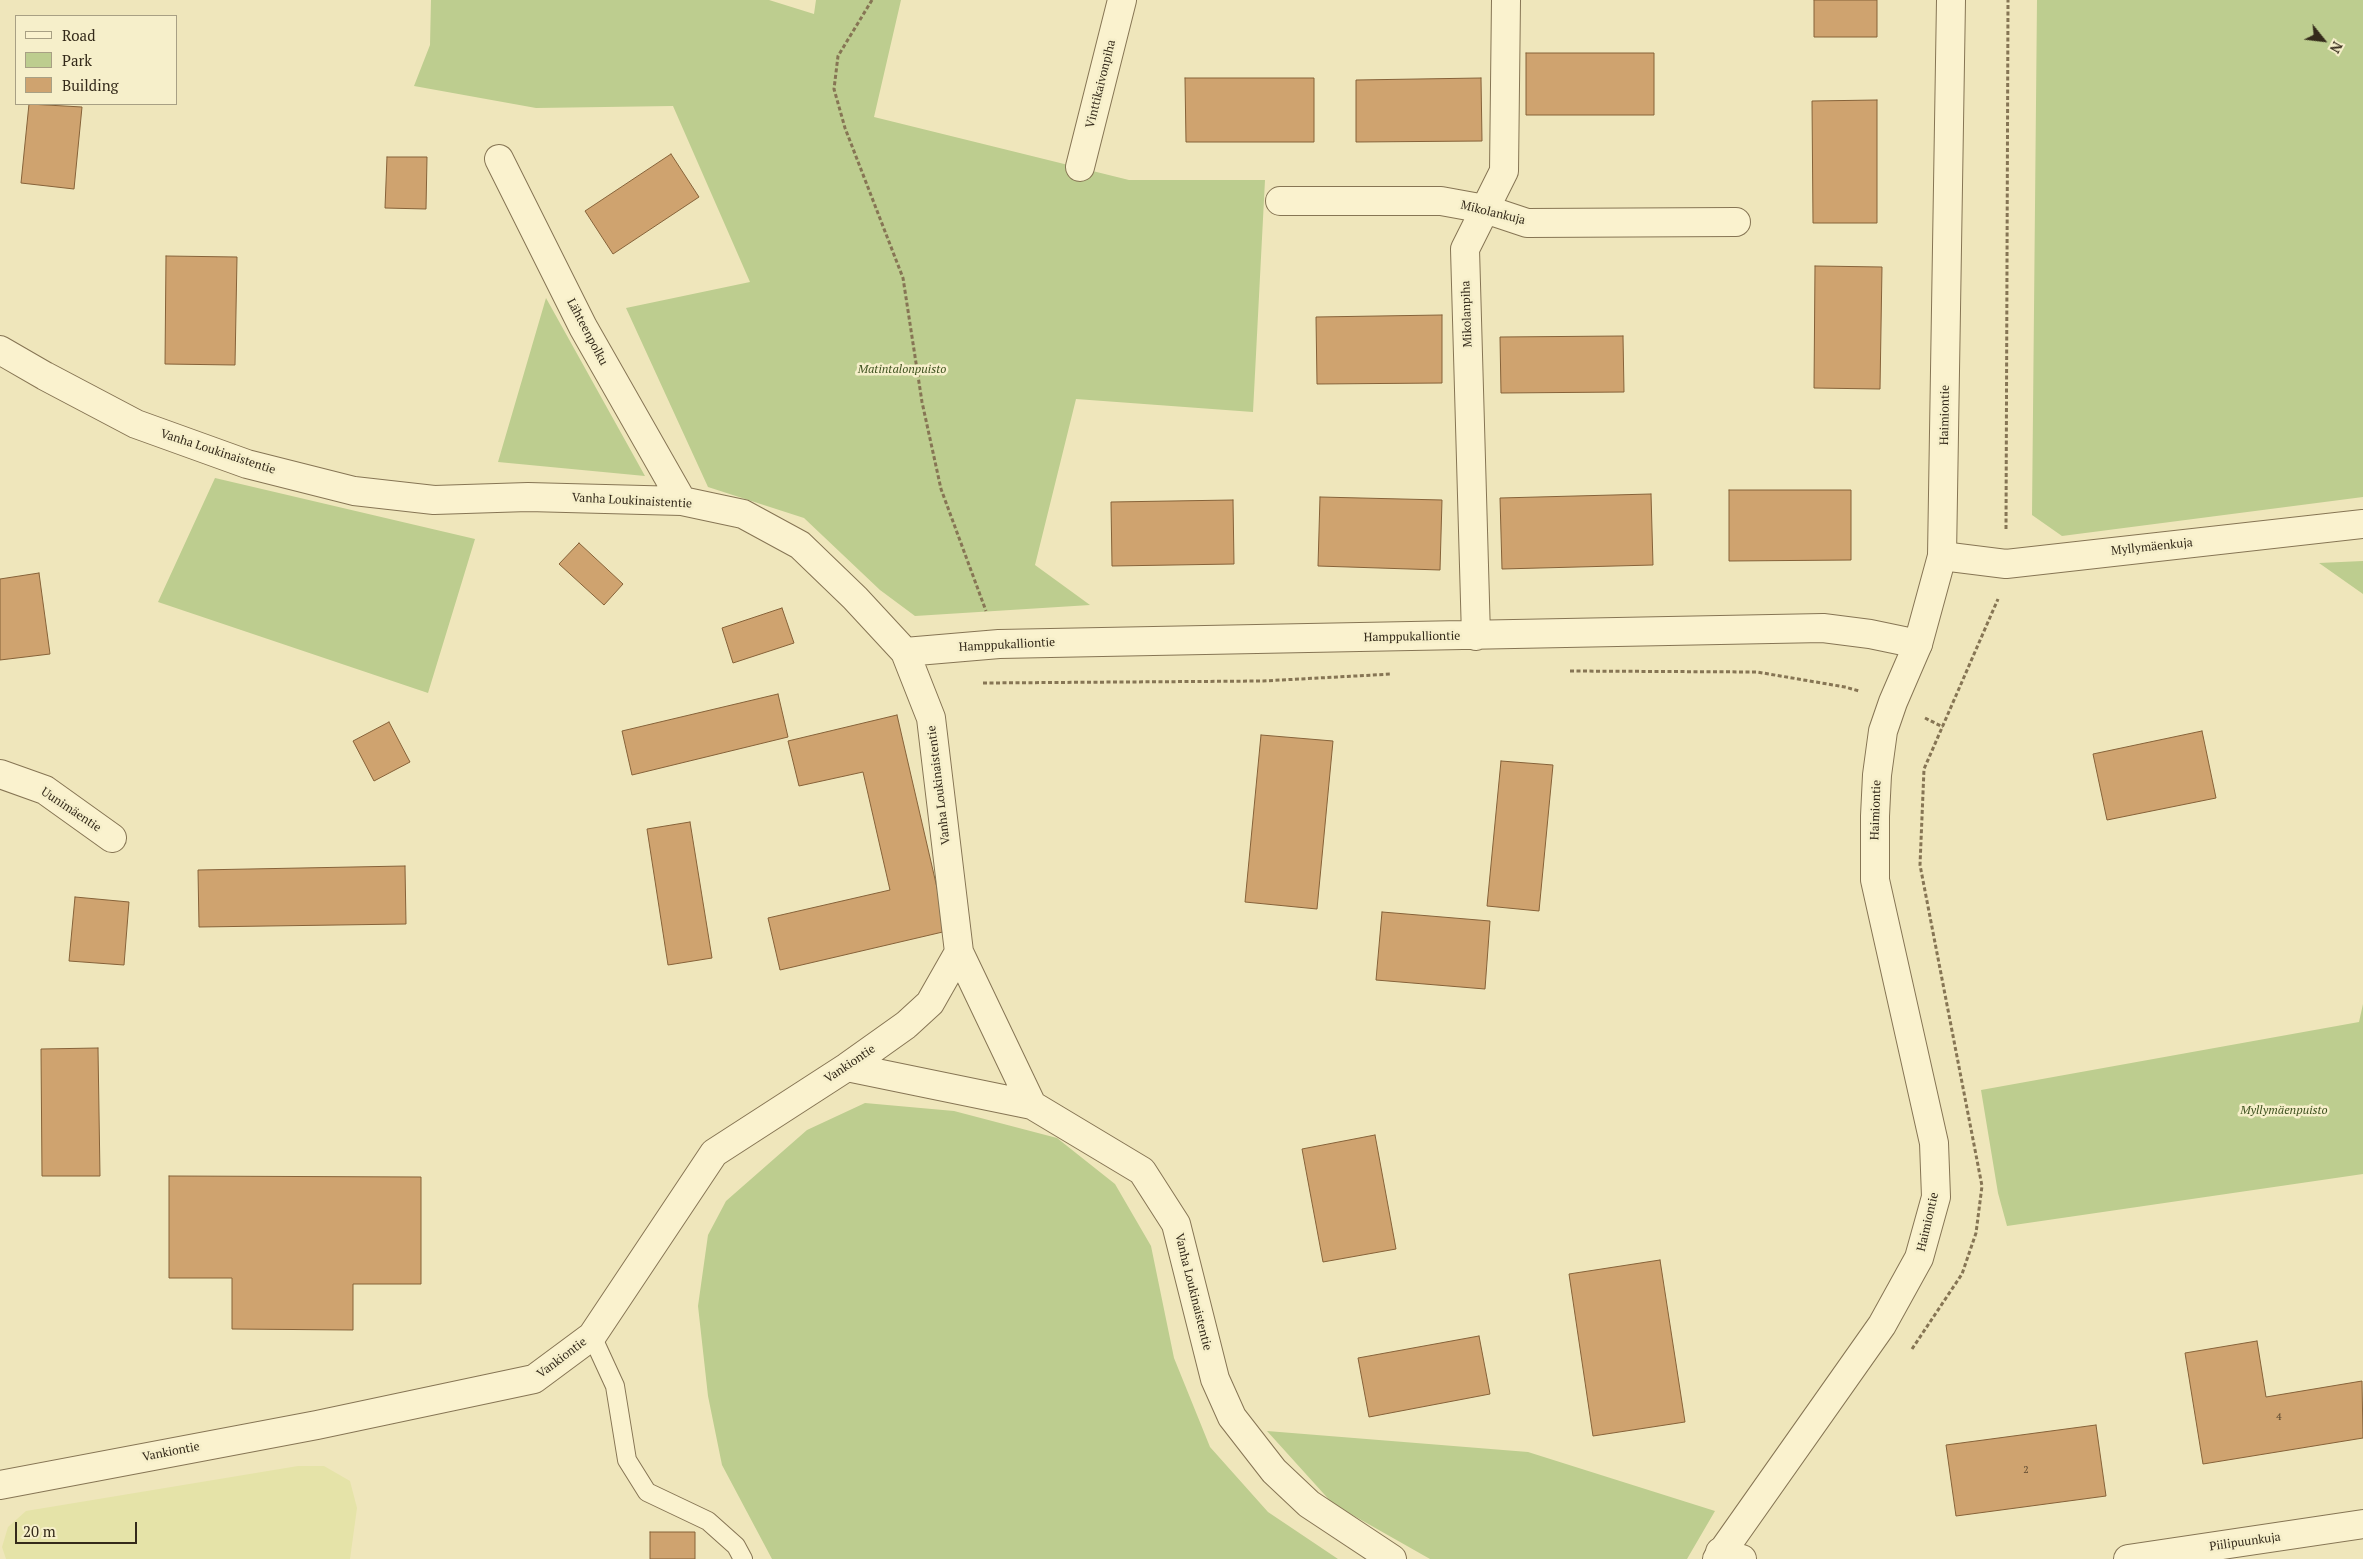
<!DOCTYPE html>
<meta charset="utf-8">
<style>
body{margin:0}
#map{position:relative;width:2363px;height:1559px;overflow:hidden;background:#efe6bb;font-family:"PT Serif",serif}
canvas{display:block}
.legend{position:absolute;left:15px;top:15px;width:162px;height:90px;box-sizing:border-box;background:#f6efca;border:1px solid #a8a084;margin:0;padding:6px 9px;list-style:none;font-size:15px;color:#342a1a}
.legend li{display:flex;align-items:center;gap:10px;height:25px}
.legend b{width:25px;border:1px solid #a8a084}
.north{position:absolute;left:2298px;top:15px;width:50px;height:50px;-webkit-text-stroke:4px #f6efca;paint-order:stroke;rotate:119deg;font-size:14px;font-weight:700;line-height:20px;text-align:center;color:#342a1a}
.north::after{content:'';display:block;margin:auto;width:18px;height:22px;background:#342a1a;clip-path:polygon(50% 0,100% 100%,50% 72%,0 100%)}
.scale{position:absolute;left:15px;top:1522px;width:122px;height:22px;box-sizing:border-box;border:2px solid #342a1a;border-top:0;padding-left:6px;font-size:15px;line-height:18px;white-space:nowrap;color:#342a1a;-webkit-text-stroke:4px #f6efca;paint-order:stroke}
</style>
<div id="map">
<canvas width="2363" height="1559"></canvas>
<ul class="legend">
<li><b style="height:6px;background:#faf2ce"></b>Road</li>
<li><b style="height:14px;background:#bdcd8f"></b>Park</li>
<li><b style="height:14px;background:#cfa36f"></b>Building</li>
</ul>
<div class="north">N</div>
<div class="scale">20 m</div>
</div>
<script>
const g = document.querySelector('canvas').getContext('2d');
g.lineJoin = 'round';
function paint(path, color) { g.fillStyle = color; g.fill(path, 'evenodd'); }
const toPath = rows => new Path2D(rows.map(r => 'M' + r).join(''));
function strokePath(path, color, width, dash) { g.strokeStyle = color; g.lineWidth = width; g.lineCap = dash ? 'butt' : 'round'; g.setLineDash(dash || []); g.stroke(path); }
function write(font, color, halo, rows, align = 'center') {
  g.font = font + ' "PT Serif",serif'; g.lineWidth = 5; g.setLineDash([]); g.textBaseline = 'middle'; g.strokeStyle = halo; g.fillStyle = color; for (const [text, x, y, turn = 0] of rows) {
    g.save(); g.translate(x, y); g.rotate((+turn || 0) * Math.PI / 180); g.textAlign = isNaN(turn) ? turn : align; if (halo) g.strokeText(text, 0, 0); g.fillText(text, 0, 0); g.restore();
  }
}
paint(toPath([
 [298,1466,324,1466,350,1481,357,1508,350,1559,6,1559,2,1547,8,1527,26,1511]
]), '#e5e3a8');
paint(toPath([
 [431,0,769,0,814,14,816,0,901,0,874,117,1129,180,1265,180,1253,412,1076,399,1035,565,1090,605,915,616,880,590,804,518,708,487,626,308,750,282,673,106,536,108,414,86,430,45],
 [2037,0,2363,0,2363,497,2062,536,2032,515],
 [546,298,645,476,498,462],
 [215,478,475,539,428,693,158,602],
 [2363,561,2363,594,2319,563],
 [2363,1004,2363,1174,2007,1226,1998,1193,1981,1090,2359,1022],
 [865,1103,954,1111,1057,1138,1115,1184,1151,1246,1174,1358,1210,1447,1268,1512,1338,1559,772,1559,722,1465,708,1396,698,1306,708,1235,726,1201,807,1130],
 [1267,1431,1528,1452,1715,1511,1687,1559,1430,1559,1333,1504]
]), '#bdcd8f');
const building = toPath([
 [1814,0,1877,0,1877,37,1814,37,1814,0],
 [1526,53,1654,53,1654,115,1526,115,1526,53],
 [1185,78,1314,78,1314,142,1186,142,1185,78],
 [1481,78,1482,141,1356,142,1356,80,1481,78],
 [1877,100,1877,223,1813,223,1812,101,1877,100],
 [29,104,82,107,74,189,21,183,29,104],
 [671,154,699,197,613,254,585,211,671,154],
 [387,157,427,157,426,209,385,208,387,157],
 [166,256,237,257,235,365,165,364,166,256],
 [1815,266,1882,267,1880,389,1814,388,1815,266],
 [1442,315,1442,383,1317,384,1316,317,1442,315],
 [1623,336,1624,392,1501,393,1500,337,1623,336],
 [1729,490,1851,490,1851,560,1729,561,1729,490],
 [1651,494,1653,565,1502,569,1500,498,1651,494],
 [1320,497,1442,500,1440,570,1318,566,1320,497],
 [1233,500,1234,564,1112,566,1111,502,1233,500],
 [579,543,623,584,604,605,559,564,579,543],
 [39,573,50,654,0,660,0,579,39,573],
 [782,608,794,643,733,663,722,628,782,608],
 [778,694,788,737,632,775,622,731,778,694],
 [897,715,947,931,780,970,768,918,890,890,863,772,799,786,788,741,897,715],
 [389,722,410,762,374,781,353,741,389,722],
 [2202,731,2216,798,2107,820,2093,754,2202,731],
 [1261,735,1333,741,1317,909,1245,902,1261,735],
 [1501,761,1553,765,1539,911,1487,906,1501,761],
 [690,822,712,958,668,965,647,829,690,822],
 [405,866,406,924,199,927,198,870,405,866],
 [75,897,129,902,124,965,69,961,75,897],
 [1382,912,1490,921,1485,989,1376,980,1382,912],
 [98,1048,100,1176,42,1176,41,1049,98,1048],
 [1375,1135,1396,1249,1323,1262,1302,1149,1375,1135],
 [169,1176,421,1177,421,1284,353,1284,353,1330,232,1329,232,1278,169,1278,169,1176],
 [1660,1260,1685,1422,1593,1436,1569,1274,1660,1260],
 [1479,1336,1490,1394,1369,1417,1358,1358,1479,1336],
 [2257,1341,2266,1397,2362,1381,2363,1438,2203,1464,2185,1353,2257,1341],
 [2096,1425,2106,1496,1956,1516,1946,1445,2096,1425],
 [650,1532,695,1532,695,1559,650,1559,650,1532]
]);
paint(building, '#cfa36f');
strokePath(building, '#866239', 1);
const service = toPath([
 [592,1336,615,1386,627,1460,647,1492,708,1521,736,1546,743,1559]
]);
const minor = toPath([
 [499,159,583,327,682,501],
 [1080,167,1122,0],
 [1280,201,1441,201,1485,209,1527,223,1736,222],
 [0,350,45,376,136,424,247,464,354,491,434,500,528,497,682,501,743,514,800,545,855,598,905,652,931,718,959,952,1032,1105,1142,1171,1176,1224,1215,1379,1232,1417,1274,1471,1309,1504,1392,1559],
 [1942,556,2006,564,2363,524],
 [1476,636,1465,249,1504,171,1506,0],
 [905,652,999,644,1823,628,1870,634,1918,644],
 [0,774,45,790,112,838],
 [847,1067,1032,1105],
 [0,1485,317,1425,534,1379,592,1336,714,1153,847,1067,906,1025,930,1003,959,952],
 [1720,1552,1742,1559],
 [2128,1559,2363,1524]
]);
const tertiary = toPath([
 [1717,1559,1882,1325,1919,1258,1936,1197,1934,1143,1875,880,1875,816,1877,775,1883,731,1893,702,1918,644,1942,556,1951,0]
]);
strokePath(service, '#867554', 20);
strokePath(minor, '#867554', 30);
strokePath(tertiary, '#867554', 30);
strokePath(toPath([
 [872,0,838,56,834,89,845,128,903,278,922,402,941,489,986,611],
 [2006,529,2008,0],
 [1570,671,1757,672,1845,687,1859,691],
 [983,683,1263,681,1392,674],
 [1925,718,1943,727],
 [1912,1349,1962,1274,1976,1233,1982,1186,1920,865,1924,769,1998,599]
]), '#867554', 3, [4, 2.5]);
strokePath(service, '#faf2ce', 18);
strokePath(minor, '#faf2ce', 28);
strokePath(tertiary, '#faf2ce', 28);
write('10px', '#5b482f', null, [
 ["4",2279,1417],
 ["2",2026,1470]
]);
write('12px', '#342a1a', '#f6efca', [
 ["Vinttikaivonpiha",1101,84,-76],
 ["Mikolankuja",1493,213,14],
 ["Mikolanpiha",1467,314,-92],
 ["Lähteenpolku",587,332,62],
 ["Haimiontie",1945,415,-89],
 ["Vanha Loukinaistentie",218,452,18],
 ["Vanha Loukinaistentie",632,501,3],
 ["Myllymäenkuja",2152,547,-6],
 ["Hamppukalliontie",1412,637,-1],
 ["Hamppukalliontie",1007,645,-3],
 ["Vanha Loukinaistentie",939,785,-97],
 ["Uunimäentie",71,810,34],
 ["Haimiontie",1876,810,-88],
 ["Vankiontie",850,1064,-34],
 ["Haimiontie",1928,1222,-77],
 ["Vanha Loukinaistentie",1193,1292,76],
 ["Vankiontie",562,1358,-37],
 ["Vankiontie",171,1452,-11],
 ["Piilipuunkuja",2245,1542,-8]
]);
write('italic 12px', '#3f5220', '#f6efca', [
 ["Matintalonpuisto",902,370],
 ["Myllymäenpuisto",2284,1111]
]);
</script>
